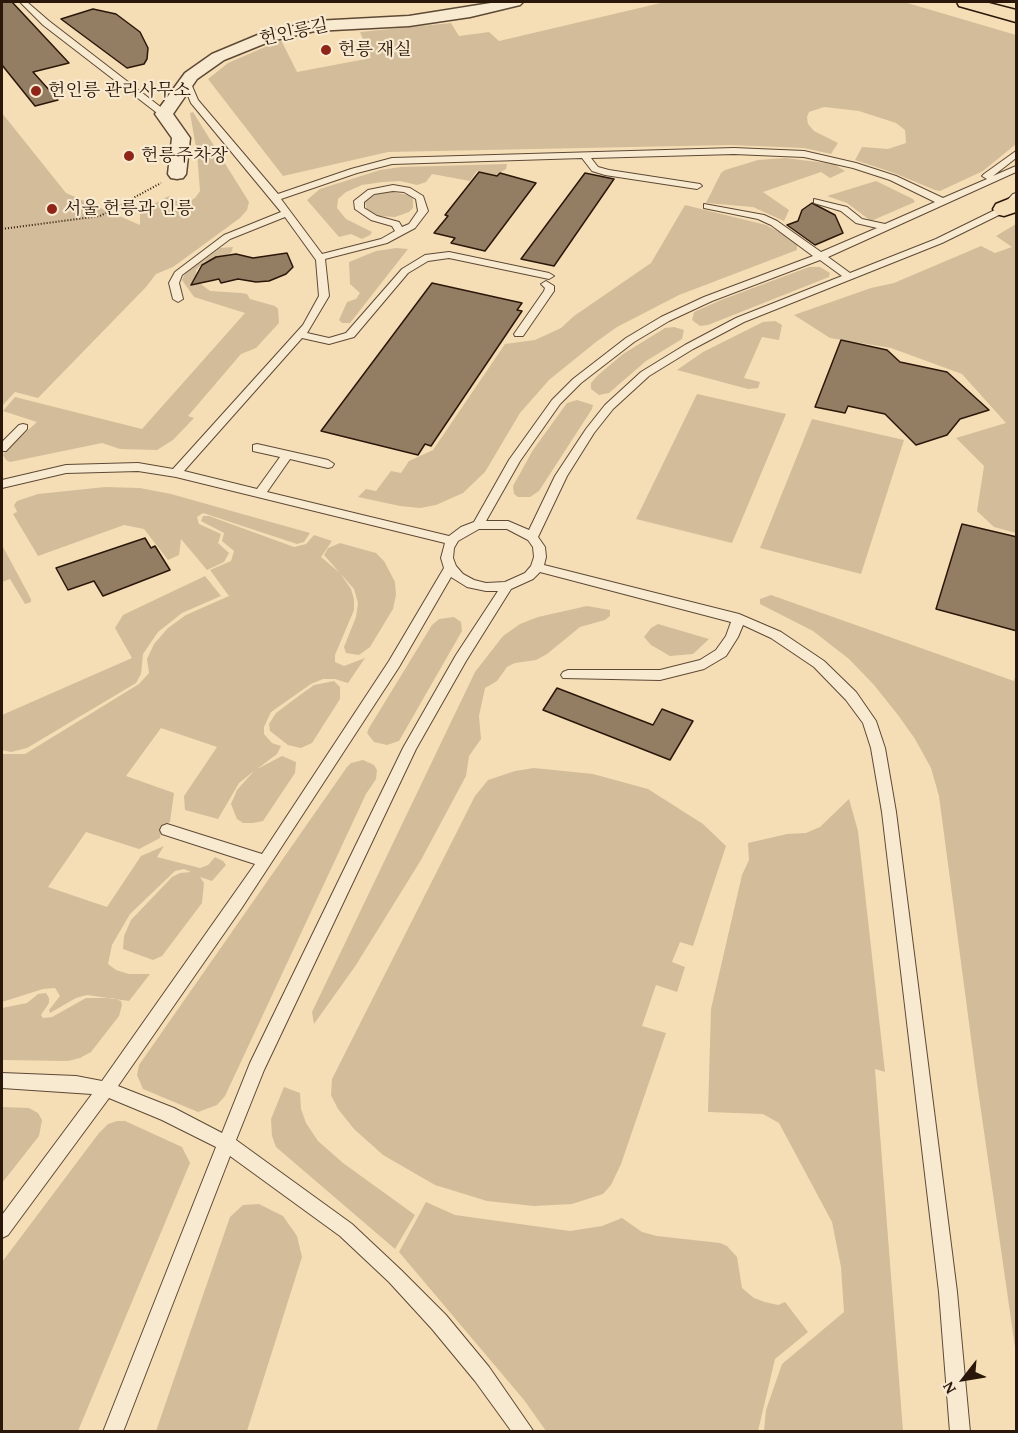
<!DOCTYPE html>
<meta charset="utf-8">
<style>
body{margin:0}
#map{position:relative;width:1018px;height:1433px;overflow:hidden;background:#f5deb6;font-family:"Gentium Book Plus",serif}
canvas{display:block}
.frame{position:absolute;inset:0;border:3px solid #2b170a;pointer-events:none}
.north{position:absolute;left:934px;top:1349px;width:60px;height:60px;-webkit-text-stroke:4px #f8ead0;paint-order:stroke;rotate:239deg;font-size:16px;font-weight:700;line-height:24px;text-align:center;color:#2b170a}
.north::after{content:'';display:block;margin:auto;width:21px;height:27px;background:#2b170a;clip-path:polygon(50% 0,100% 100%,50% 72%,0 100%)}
</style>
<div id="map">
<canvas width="1018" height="1433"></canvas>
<div class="frame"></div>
<div class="north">N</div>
</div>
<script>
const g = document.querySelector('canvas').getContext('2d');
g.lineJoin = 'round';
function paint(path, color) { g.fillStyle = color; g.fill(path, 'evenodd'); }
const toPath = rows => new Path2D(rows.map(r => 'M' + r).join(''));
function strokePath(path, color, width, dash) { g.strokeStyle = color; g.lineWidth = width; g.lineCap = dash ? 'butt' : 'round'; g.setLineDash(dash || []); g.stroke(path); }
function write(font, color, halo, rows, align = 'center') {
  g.font = font + ' "Gentium Book Plus","Noto Serif KR",serif'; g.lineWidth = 4.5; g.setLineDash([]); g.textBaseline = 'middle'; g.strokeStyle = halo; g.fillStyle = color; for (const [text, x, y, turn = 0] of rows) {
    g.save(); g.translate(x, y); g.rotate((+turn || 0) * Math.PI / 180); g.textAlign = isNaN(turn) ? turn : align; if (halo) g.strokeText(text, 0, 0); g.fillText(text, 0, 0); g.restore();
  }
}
paint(toPath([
 [665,2,904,2,1016,35,1016,144,983,171,940,191,935,190,894,173,855,160,862,147,888,149,906,143,905,130,896,123,859,111,824,107,809,112,807,117,808,124,814,131,838,143,831,154,804,148,730,145,388,152,283,176,208,79,228,63,281,40,297,72,371,58,360,32,451,23,459,36,489,32,499,41],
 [193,112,249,202,247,210,240,218,173,267,156,274,146,287,38,398,15,392,2,406,2,113,66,193,140,225,140,211,169,196,183,205,195,198,200,191,197,153,190,113],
 [785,158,834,164,845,171,830,178,821,172,763,192,789,210,784,221,753,207,706,203,721,173,725,170,758,160],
 [507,164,506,169,496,175,477,171,470,181,432,174,426,182,417,185,400,181,383,182,362,185,346,192,338,199,337,208,346,219,372,232,370,235,362,239,351,234,339,237,307,200,320,189,380,170,401,167],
 [876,181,913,199,915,202,871,221,847,203,827,196],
 [386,191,409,195,413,199,413,208,409,212,395,217,378,216,367,210,365,202,367,198],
 [685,205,766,225,790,238,797,245,797,250,679,295,617,327,596,342,549,380,520,413,485,472,463,493,436,505,420,508,400,506,358,497,366,489,376,491,391,471,401,473,409,461,433,450,505,344,535,340,561,328,574,316,651,263],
 [1016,224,1016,533,994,527,977,511,984,466,956,438,1006,423,962,374,891,348,830,338,794,315,871,288,894,283,981,246,995,253,1012,247,996,236],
 [233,247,231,253,204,262,196,270,197,281,210,291,241,293,247,294,250,299,275,306,278,309,279,323,256,348,241,354,188,416,194,418,173,440,157,450,120,449,102,443,10,462,6,460,3,455,6,450,37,422,3,411,15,397,142,429,245,313,194,297,182,280,185,273,220,248],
 [396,248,408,249,350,323,342,323,339,320,347,302,356,299,360,293,350,284,349,262,376,251],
 [809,267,820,267,830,273,829,277,708,325,700,326,692,320,694,312,721,300],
 [775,321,782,325,779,340,762,337,744,378,760,382,758,388,748,389,677,370,703,352,763,322],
 [674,327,684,330,682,339,646,361,609,393,599,395,591,389,591,383,597,376,623,354,665,328],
 [697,394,786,414,732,543,636,519],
 [577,400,593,405,592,409,539,491,530,497,518,497,514,494,513,486,533,450,567,403],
 [812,419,904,440,861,574,760,548],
 [105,487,140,488,171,494,310,533,304,542,297,544,203,513,197,517,199,524,221,534,218,543,229,553,224,562,207,570,181,539,179,555,168,560,144,529,124,525,38,556,13,514,17,512,14,505,17,501,38,494],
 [203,516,209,516,294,547,306,544,314,535,332,541,321,557,340,573,351,589,354,599,354,610,335,655,335,662,344,666,365,658,348,683,335,679,323,679,311,684,271,712,264,727,264,734,272,743,281,746,277,754,257,769,282,756,296,762,295,773,263,821,253,823,243,823,237,819,231,804,237,790,254,771,239,783,218,819,185,810,184,796,217,747,161,728,126,776,174,793,170,822,162,826,160,838,139,849,86,832,48,887,107,907,141,856,164,846,157,857,200,868,208,865,215,857,223,861,226,865,212,881,200,877,204,883,202,903,162,956,153,960,123,949,124,936,131,920,172,877,180,873,191,872,184,869,175,871,130,914,112,945,108,964,116,970,129,974,150,974,129,1001,87,995,76,998,50,1013,49,1010,60,996,55,988,43,989,2,1002,2,754,25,754,139,684,149,673,147,659,154,644,168,628,186,615,229,596,210,570,231,561,234,551,222,541,224,533,201,521],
 [340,543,376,553,384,561,395,582,396,595,393,609,370,647,359,655,346,653,344,647,356,617,358,603,354,589,324,555,328,548],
 [2,545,31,599,31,602,25,604,10,579,2,582],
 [205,576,221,596,182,613,158,632,143,654,141,674,136,683,27,748,11,752,2,750,2,715,132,658,115,628,123,615],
 [771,595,1014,681,1016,672,1016,1354,976,1076,939,796,931,768,915,739,898,715,874,685,849,659,813,631,760,604,760,599],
 [587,606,610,610,610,616,605,620,580,627,547,654,536,660,515,663,507,667,497,681,485,688,479,716,481,739,469,756,466,776,421,860,356,965,314,1024,312,1012,475,672,503,636,520,624,538,617],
 [454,617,461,622,462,631,399,741,387,745,374,742,367,733,369,728,432,625,439,619],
 [658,624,709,639,693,654,670,656,651,645,644,637,651,628],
 [334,681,340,687,340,699,312,743,301,748,288,745,270,731,269,724,276,713,300,695,314,685],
 [363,760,374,765,377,770,376,779,366,794,225,1096,217,1105,198,1112,143,1089,137,1075,139,1065,347,767,351,763],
 [534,768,593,774,648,789,703,824,726,846,693,946,680,942,672,962,685,967,677,992,656,985,642,1026,666,1033,621,1164,611,1185,603,1194,572,1204,534,1206,487,1201,435,1185,383,1155,354,1129,338,1109,331,1095,332,1079,475,796,488,780,515,771],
 [849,799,858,831,885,1072,875,1069,903,1431,764,1431,766,1410,782,1364,844,1312,841,1267,832,1222,779,1123,763,1114,708,1112,711,1009,742,875,749,860,748,843,787,834,806,833,820,827],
 [46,993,49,998,49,1003,41,1015,43,1018,52,1017,86,998,113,998,121,1001,122,1005,119,1016,91,1052,80,1058,68,1061,2,1060,2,1008,27,1003,38,994],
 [284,1087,300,1093,301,1109,306,1123,318,1141,343,1163,415,1215,395,1249,276,1147,272,1136,271,1119],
 [2,1107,29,1108,38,1113,42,1120,39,1136,2,1183],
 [117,1121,125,1121,182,1147,190,1163,78,1431,2,1431,2,1262,99,1133,108,1124],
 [426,1202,455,1215,570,1231,602,1226,622,1218,642,1232,657,1236,720,1243,727,1246,737,1257,742,1288,754,1298,765,1302,778,1305,785,1302,808,1332,775,1359,758,1431,546,1431,524,1400,399,1252],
 [259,1204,283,1216,297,1236,302,1257,247,1431,156,1431,230,1217,243,1205]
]), '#d3bc99');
const building = toPath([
 [2,2,12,2,69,63,33,72,58,100,35,106,2,65,2,2],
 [93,9,116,14,140,32,148,48,147,59,144,64,127,68,61,19,93,9],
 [479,172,497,176,500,173,536,183,485,251,451,243,455,238,434,233,448,216,445,215,479,172],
 [585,173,614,179,554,266,521,259,585,173],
 [812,203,835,215,843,233,815,245,787,225,798,221,802,210,812,203],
 [287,253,293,267,286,274,269,281,256,282,238,279,221,283,219,279,191,285,202,265,216,257,236,254,253,258,287,253],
 [432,283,522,303,517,310,522,311,431,446,425,444,418,455,321,431,432,283],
 [841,340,887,350,900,362,947,372,989,410,960,419,947,435,916,445,885,414,848,406,845,413,815,407,841,340],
 [962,524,1017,537,1017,631,936,609,962,524],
 [145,538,151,548,155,546,170,570,103,596,94,581,68,590,56,568,145,538],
 [557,688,653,725,662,709,693,721,670,760,543,710,557,688]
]);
paint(building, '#947e63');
strokePath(building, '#2b170a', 1.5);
const lane = toPath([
 [20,2,27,2,49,21,167,112,167,116,161,116,43,25,20,2],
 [183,79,189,79,198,100,278,194,351,169,392,158,734,148,804,151,856,163,896,176,943,198,987,179,982,176,984,174,1016,151,1016,158,993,176,1016,166,1016,172,828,257,850,273,936,239,1001,207,1013,194,1016,193,1016,201,1007,211,942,243,744,322,693,349,649,376,613,409,594,433,567,476,538,537,545,547,546,557,544,565,739,614,781,632,824,661,856,692,876,721,885,748,896,812,957,1292,970,1432,950,1432,939,1292,882,812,871,748,863,723,846,700,814,667,771,638,743,625,738,637,726,656,704,669,660,680,563,678,561,675,563,672,568,670,660,670,700,660,716,650,726,636,731,622,540,572,533,579,511,589,466,661,416,749,264,1070,236,1140,352,1224,401,1270,446,1315,489,1367,534,1432,512,1432,475,1381,432,1329,389,1282,340,1236,230,1156,123,1432,103,1432,216,1147,162,1120,109,1098,8,1235,2,1238,2,1215,92,1094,2,1088,2,1073,76,1076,102,1081,255,864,162,834,160,830,162,826,167,824,262,854,389,661,444,568,441,558,445,543,176,477,138,471,66,473,2,488,2,480,66,465,138,463,173,469,303,325,319,296,316,260,285,217,230,239,182,275,179,283,183,299,178,302,173,299,169,283,175,272,224,235,281,212,191,103,182,81,183,79],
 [734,154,804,157,853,168,890,180,935,202,885,224,862,219,847,207,814,199,814,203,841,211,856,223,877,228,821,252,777,221,764,215,704,204,704,208,758,219,771,225,813,256,704,297,661,317,626,338,573,379,552,400,509,460,474,522,461,527,449,536,267,492,290,459,328,468,332,467,334,464,328,460,257,444,253,445,253,451,280,457,257,489,184,471,302,338,329,344,354,337,408,273,428,261,449,258,549,279,554,276,549,273,449,252,425,255,402,269,346,333,329,338,307,333,329,296,325,259,387,243,415,228,428,211,423,196,410,188,393,185,368,190,354,201,355,209,371,220,392,226,395,231,381,239,322,254,281,199,357,173,392,164,582,158,592,171,605,175,697,189,702,186,700,184,609,170,598,167,591,158,734,154],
 [393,191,404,192,416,199,418,211,409,224,402,227,399,222,377,216,364,208,364,202,374,194,393,191],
 [820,260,842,276,736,318,685,345,641,372,605,405,586,429,555,476,529,530,508,521,486,521,520,461,560,404,581,383,634,342,669,321,712,301,820,260],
 [479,529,507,529,528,540,533,547,534,557,531,566,525,573,505,582,486,583,474,580,463,574,456,566,453,558,454,548,458,541,479,529],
 [451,577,467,587,486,591,498,591,456,655,403,748,250,1063,222,1133,174,1108,118,1086,241,909,399,667,451,577],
 [546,281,554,286,554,291,523,336,515,336,514,334,544,291,545,288,541,284,546,281],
 [23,424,27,425,27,429,6,451,2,451,2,442,19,425,23,424]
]);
const street = toPath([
 [497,2,523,2,520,5,470,17,409,26,315,31,271,41,224,60,197,79,173,114,190,138,186,174,183,178,177,179,171,178,168,174,172,138,155,114,185,73,212,54,260,34,315,21,409,16,497,2]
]);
const primary = toPath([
 [957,2,985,2,1016,10,1016,22,959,6,957,2]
]);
const highway = toPath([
 [1016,196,1016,212,1004,216,996,214,993,209,996,204,1016,196]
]);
strokePath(lane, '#5e4935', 2);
strokePath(street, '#5e4935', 3);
strokePath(primary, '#2b170a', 3);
strokePath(highway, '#2b170a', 3);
strokePath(toPath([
 [2,229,100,216,161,183]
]), '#2b170a', 2, [1, 2]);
paint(lane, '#f8ead0');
paint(street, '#f8ead0');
paint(primary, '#f5deb6');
paint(highway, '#f5deb6');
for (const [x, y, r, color] of [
 [326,50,6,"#8f2418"],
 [36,91,6,"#8f2418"],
 [129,156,6,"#8f2418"],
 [52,209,6,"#8f2418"]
]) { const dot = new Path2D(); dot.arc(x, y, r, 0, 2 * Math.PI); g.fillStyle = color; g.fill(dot); strokePath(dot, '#f8ead0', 2); }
write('18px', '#2b170a', '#f8ead0', [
 ["헌인릉길",294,33,-12]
]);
write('18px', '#2b170a', '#f8ead0', [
 ["헌릉 재실",338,50],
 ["헌인릉 관리사무소",48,91],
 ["헌릉주차장",141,156],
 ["서울 헌릉과 인릉",64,209]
], 'left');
</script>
